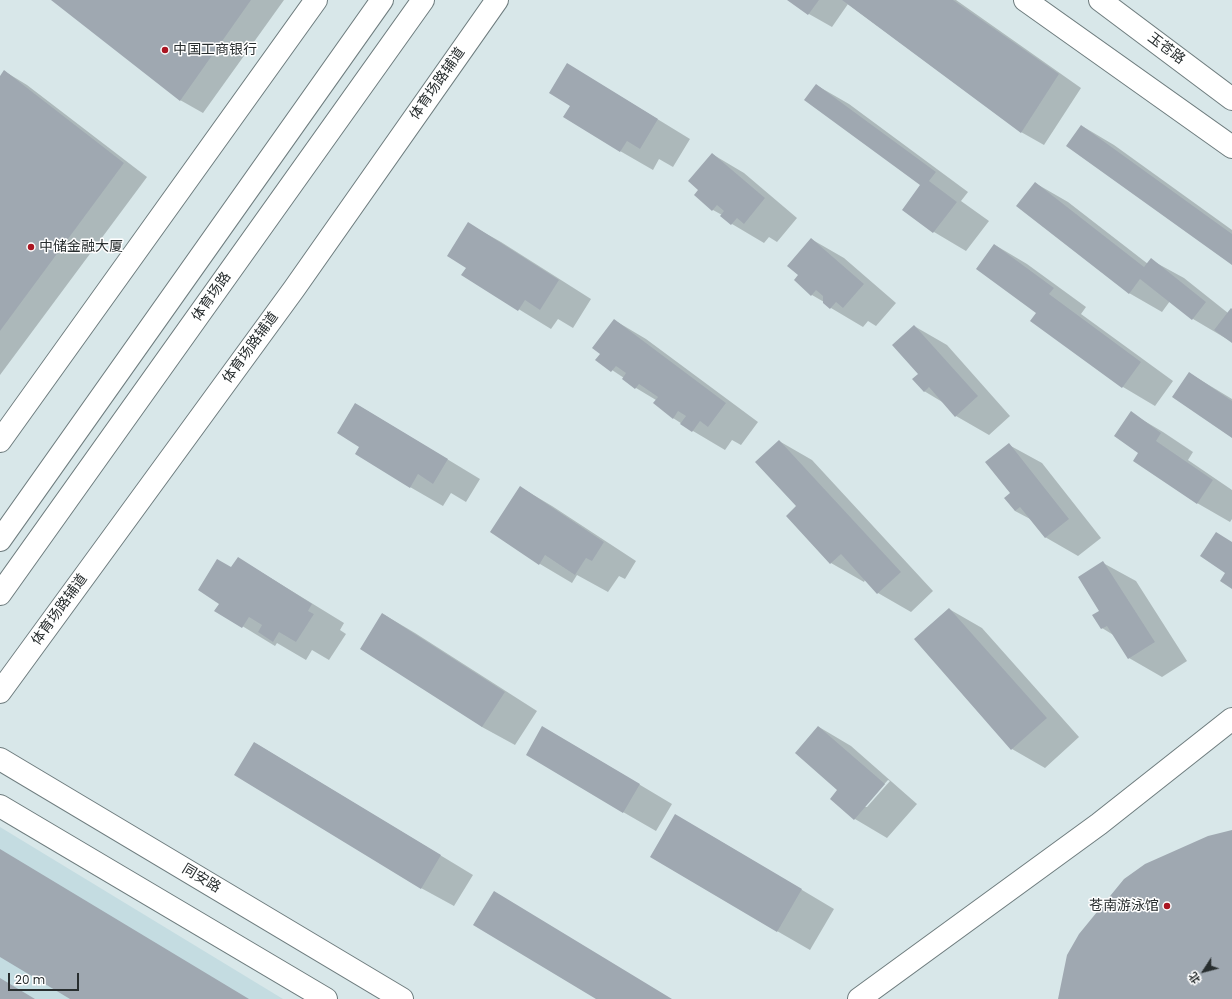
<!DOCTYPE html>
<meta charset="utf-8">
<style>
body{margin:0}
#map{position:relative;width:1232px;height:999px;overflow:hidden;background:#d8e7e9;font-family:Poppins,"Noto Sans SC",sans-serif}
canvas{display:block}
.north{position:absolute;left:1184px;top:951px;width:40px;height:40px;-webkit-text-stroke:3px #fff;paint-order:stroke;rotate:234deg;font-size:11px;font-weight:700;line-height:16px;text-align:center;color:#282e2f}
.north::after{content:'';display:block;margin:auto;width:14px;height:18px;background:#282e2f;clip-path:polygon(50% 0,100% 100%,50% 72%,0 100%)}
.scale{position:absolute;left:8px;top:973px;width:71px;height:18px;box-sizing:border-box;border:2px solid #282e2f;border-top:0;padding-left:5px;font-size:12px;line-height:14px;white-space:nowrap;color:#282e2f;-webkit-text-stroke:3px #fff;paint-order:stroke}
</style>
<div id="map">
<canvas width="1232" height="999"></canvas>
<div class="north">北</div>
<div class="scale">20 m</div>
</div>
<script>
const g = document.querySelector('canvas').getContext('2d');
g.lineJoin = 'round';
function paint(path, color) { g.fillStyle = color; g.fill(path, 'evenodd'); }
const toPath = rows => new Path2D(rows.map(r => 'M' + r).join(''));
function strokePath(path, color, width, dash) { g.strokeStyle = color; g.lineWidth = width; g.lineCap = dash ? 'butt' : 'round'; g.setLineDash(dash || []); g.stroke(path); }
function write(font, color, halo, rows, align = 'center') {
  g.font = font + ' Poppins,"Noto Sans SC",sans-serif'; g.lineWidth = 3; g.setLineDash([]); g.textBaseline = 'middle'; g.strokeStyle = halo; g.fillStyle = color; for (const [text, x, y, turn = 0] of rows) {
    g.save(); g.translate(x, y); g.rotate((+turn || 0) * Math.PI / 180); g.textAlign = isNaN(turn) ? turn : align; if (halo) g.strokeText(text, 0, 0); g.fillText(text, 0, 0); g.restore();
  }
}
paint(toPath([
 [0,827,283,999,0,999]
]), '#c4dce1');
paint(toPath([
 [53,0,284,0,203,113,180,100],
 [789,0,956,0,1081,88,1044,145,1021,132,848,4,832,27,809,14],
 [4,71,27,85,147,177,0,375,0,78],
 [600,84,690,139,673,167,659,159,653,170,620,151],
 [816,85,849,104,968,192,961,201,989,221,966,251,934,232,903,210,921,185],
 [1082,126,1114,145,1232,230,1232,264],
 [712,154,744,173,797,218,777,242,769,237,764,243,732,224,722,215,713,210,700,190],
 [1035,183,1068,202,1148,264,1151,260,1184,278,1228,313,1232,310,1232,342,1193,319,1170,301,1162,312,1129,293],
 [469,224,501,242,591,299,573,328,558,319,551,329,463,275,468,267],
 [811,239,844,258,896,303,876,326,868,321,863,327,831,308,824,302,812,295,799,275],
 [995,245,1027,264,1086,307,1081,314,1173,381,1155,406,1123,387],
 [614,320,646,339,758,422,741,445,732,440,725,450,693,431,673,418,656,400,636,388,623,379,624,378,597,360,601,354],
 [914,326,947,345,1010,416,989,435,956,416,944,403,924,391,919,374],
 [1189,373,1232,399,1232,437],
 [356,404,480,479,466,502,451,493,443,506,410,487,361,447],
 [1131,413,1163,432,1193,452,1188,460,1232,490,1232,519,1230,522,1197,503,1140,453],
 [779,441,812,460,933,591,911,612,878,593,865,580,864,582,831,563,798,506],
 [1009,445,1042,463,1101,538,1078,556,1045,537,1032,520,1015,511,1011,493],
 [520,487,552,506,636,561,625,579,619,576,608,592,577,575,572,583,540,564,491,532],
 [238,558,344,623,340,630,346,634,329,660,312,650,306,660,277,643,275,646,216,610,220,604,232,568],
 [1103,563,1136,581,1187,661,1162,677,1129,658,1115,636,1102,628,1100,611],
 [949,609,982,628,1079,737,1045,768,1012,749],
 [383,614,415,633,537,711,515,745,482,727],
 [819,727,851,746,917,804,887,838,855,819,839,790],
 [888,780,890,781,867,807,864,807],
 [255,743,473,875,454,906,421,888],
 [575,746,672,804,656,831,623,812],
 [708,834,834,909,810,950,777,931]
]), '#0003');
paint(toPath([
 [51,0,251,0,180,101],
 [787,0,819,0,808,15],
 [842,0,953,0,1059,74,1021,133],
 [567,63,658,119,640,149,627,141,620,152,563,117,570,106,549,93],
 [4,70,124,163,0,331,0,76],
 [816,84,936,172,929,181,957,202,933,233,902,210,920,185,804,100],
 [1081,125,1232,234,1232,265,1066,146],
 [712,153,765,198,744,224,737,218,731,225,720,216,724,211,717,205,712,211,694,195,698,190,688,181],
 [1035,182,1144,267,1151,258,1206,302,1192,320,1140,279,1129,294,1016,206],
 [468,222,559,280,540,310,525,300,518,311,461,275,466,268,447,256],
 [811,238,864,284,843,308,836,302,830,309,823,303,823,296,816,290,811,296,794,280,798,275,787,266],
 [994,244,1054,288,1049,294,1141,362,1122,388,1030,321,1036,313,976,269],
 [1231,308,1232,309,1232,343,1214,330],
 [614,319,726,403,708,427,700,421,692,432,680,424,686,416,678,411,673,419,653,403,658,397,639,384,635,389,622,379,626,373,616,366,611,372,595,360,600,354,592,348],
 [914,325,978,396,955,417,929,387,924,392,912,379,918,374,892,345],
 [1189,372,1232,401,1232,438,1172,397],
 [355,403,448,459,433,484,418,474,410,488,355,454,359,447,337,433],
 [1131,411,1161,433,1156,441,1213,480,1197,504,1133,461,1138,453,1114,436],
 [779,440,901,572,877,594,841,554,830,564,786,516,796,506,755,462],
 [1009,443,1069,519,1045,538,1020,507,1015,511,1004,498,1010,493,985,462],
 [520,486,604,542,592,561,586,558,575,575,545,555,539,565,490,532],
 [1216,532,1232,542,1232,589,1220,581,1225,573,1200,556],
 [238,557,312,604,308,611,314,614,296,642,279,632,273,642,258,632,262,625,249,617,242,628,214,611,219,604,198,590,217,559,231,567],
 [1103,561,1155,642,1128,659,1107,626,1101,629,1092,615,1099,611,1078,577],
 [949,608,1047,718,1011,750,914,639],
 [382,613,505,692,482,727,360,649],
 [542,726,640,784,623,813,526,755],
 [818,726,885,784,854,820,830,799,837,790,795,753],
 [254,742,441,855,421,889,234,775],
 [675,814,802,889,777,932,650,857],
 [1232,830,1232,999,1058,999,1067,955,1079,934,1124,879,1145,864,1208,836],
 [0,849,249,999,70,999,0,957],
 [494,891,672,999,596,999,473,925],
 [0,978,35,999,0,999]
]), '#9fa8b1');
const street = toPath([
 [1025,0,1232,147],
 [0,441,316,0],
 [0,692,294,289,497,0]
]);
const secondary = toPath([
 [0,540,382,0],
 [0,594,423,0],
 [0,759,402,999],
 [0,806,326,999],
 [859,999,1099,824,1232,719]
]);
const primary = toPath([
 [1100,0,1232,99]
]);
strokePath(street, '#6e7c7e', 24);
strokePath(secondary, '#6e7c7e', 24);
strokePath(primary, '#6e7c7e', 24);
strokePath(street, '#fff', 22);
strokePath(secondary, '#fff', 22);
strokePath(primary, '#fff', 22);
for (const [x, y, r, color] of [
 [165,50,4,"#aa1522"],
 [31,247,4,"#aa1522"],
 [1167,906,4,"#aa1522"]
]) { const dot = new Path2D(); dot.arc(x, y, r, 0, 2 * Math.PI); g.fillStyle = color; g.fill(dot); strokePath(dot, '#fff', 1.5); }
write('14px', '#282e2f', '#fff', [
 ["玉苍路",1166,49,37],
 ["体育场路辅道",438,84,-55],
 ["体育场路",212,297,-55],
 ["体育场路辅道",251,348,-54],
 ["体育场路辅道",60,610,-54],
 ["同安路",201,879,31]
]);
write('14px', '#282e2f', '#fff', [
 ["中国工商银行",173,50],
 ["中储金融大厦",39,247],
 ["苍南游泳馆",1159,906,"right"]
], 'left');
</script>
